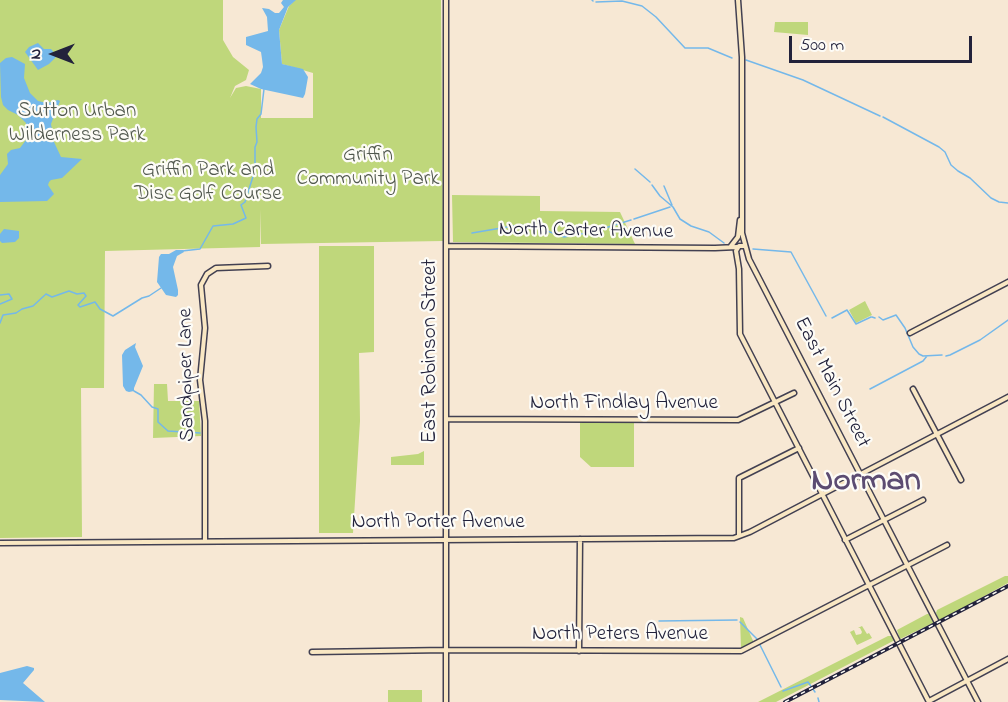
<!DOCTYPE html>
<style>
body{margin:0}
#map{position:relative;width:1008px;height:702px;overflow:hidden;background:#f7e8d4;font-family:"Indie Flower",sans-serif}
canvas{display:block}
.north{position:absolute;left:24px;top:24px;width:60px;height:60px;-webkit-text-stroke:4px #fdfcf7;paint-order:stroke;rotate:270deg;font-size:16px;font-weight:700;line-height:24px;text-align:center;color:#22223b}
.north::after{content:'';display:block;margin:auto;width:21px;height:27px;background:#22223b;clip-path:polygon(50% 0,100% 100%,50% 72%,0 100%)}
.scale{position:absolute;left:789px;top:36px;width:183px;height:27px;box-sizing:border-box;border:3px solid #22223b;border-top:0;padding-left:8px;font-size:18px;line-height:21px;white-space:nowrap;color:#22223b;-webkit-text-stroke:4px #fdfcf7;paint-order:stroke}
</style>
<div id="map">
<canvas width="1008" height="702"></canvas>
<div class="north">N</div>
<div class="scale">500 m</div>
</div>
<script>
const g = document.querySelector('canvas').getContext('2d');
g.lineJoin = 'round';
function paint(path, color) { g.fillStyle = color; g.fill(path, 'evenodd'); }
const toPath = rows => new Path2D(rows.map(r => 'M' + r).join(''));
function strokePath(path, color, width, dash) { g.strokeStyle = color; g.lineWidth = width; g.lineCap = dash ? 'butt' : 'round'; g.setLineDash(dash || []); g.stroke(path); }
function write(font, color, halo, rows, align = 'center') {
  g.font = font + ' "Indie Flower",sans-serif'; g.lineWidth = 4.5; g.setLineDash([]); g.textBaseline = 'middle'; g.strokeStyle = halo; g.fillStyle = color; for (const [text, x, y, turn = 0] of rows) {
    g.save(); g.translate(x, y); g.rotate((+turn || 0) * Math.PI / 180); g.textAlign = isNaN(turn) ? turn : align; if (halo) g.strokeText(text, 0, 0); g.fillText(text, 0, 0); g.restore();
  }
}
paint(toPath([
 [0,0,223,0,223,40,233,57,249,70,246,80,235,86,230,98,236,88,246,86,261,89,261,118,313,118,313,73,282,64,279,30,289,6,295,0,441,0,443,241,261,244,261,209,260,247,105,251,104,388,81,388,82,537,0,538],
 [775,22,808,22,808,35,774,32],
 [452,195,540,196,540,211,620,212,635,244,453,242],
 [319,246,374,246,374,352,359,353,360,421,353,533,319,533],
 [865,301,872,315,856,323,849,310],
 [154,384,167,384,168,401,199,401,201,436,153,438],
 [580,422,634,423,634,467,591,467,580,457],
 [424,451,424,465,391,465,391,457,418,454],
 [1005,576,1008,576,1008,583,939,621,936,613,937,610],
 [927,614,930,614,935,622,900,639,897,630],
 [740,617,743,618,754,643,741,649],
 [862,626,867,634,869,633,872,638,857,645,850,632,854,630,856,635,861,634,862,632,860,628,858,628],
 [888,636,893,636,895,640,776,702,758,702],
 [388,690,422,690,422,702,388,702]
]), '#bfd77b');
paint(toPath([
 [283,0,296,0,288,7,279,30,282,64,303,69,308,77,305,94,303,98,261,89,250,84,261,73,263,67,262,59,261,52,246,45,246,37,268,31,267,17,262,8,269,9,275,13,279,13,284,7,281,3],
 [38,43,44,49,51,49,57,56,49,64,38,70,25,52,29,47],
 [12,57,25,64,24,78,30,93,38,101,47,103,58,100,60,101,51,124,54,142,61,157,82,159,62,178,51,180,49,182,48,185,54,194,47,201,0,202,0,175,8,164,7,154,11,150,20,148,26,140,26,123,18,115,8,110,3,105,1,97,0,63,6,58],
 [4,229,19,231,19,238,15,242,2,243,0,241,0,234],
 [176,250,183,250,184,252,177,256,173,267,178,290,178,295,176,297,166,295,157,282,159,257,161,254,169,254],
 [136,343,135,347,143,366,134,388,134,391,129,392,126,391,123,386,122,355,125,350],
 [27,666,34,668,34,670,23,683,45,702,0,700,0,673]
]), '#74b8ea');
strokePath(toPath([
 [592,0,593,1],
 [596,2,622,1,642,6,656,17,685,48,708,48,732,58],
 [746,60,803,80,880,116],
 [883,117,939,147,945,152,951,165,958,171,970,178,991,198,999,202,1008,203],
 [635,169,650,182],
 [652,185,660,196,673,207,680,219,691,226,709,232,724,243],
 [664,186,672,205],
 [634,219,670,207],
 [472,233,519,225,536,227,564,237,592,232,631,220],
 [753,249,791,252,826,316],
 [182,251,200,249,213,226,233,224,246,218,241,205,245,202,255,170,255,147,257,142,256,127,257,119,261,114,264,89],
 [0,295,9,294,12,299,0,304],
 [872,317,875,318],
 [879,317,883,320,896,315,905,328,913,347,919,354,923,356,942,355],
 [832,318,847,310,856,324,871,317],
 [0,323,3,315,16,313,22,309,33,306,46,294,52,297,69,291,77,294,84,293,86,296,78,305,80,307,95,302,100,309,113,316,142,298,149,296,161,288],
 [946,356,950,355,980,340,1008,320],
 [870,389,923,361,927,356],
 [134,391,141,395,152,407,158,409,158,422,168,431,200,433],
 [659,621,737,620],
 [740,622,757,639,781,687],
 [783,691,808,682,815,692],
 [818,698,819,702]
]), '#74b8ea', 1.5);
const secondary = toPath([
 [446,0,446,702],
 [738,0,742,57,742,234],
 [742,233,749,259,978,702],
 [447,246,715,248,737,247],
 [731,246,738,237,740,220],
 [744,246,739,246,736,251,739,269,740,334,929,702],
 [910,333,1008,282],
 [913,389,961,480],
 [447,419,738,420,794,393],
 [739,536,739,478,799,448],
 [845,540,923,500],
 [205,541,205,421,200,380,205,328,201,285,207,274,216,268,268,266],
 [0,543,734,538,750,532,1008,397],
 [579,651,580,539],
 [312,652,447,650,741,651,947,545],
 [929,701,1008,659]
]);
strokePath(secondary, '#424052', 7);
strokePath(secondary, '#f9e7c3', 4);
const rail = toPath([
 [785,702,1008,586]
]);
strokePath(rail, '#22223b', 4);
strokePath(rail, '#fdfcf7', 1.5, [4.5]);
write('21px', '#51584e', '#fdfcf7', [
 ["Sutton Urban",77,113],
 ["Wilderness Park",77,137],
 ["Griffin",368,157],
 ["Community Park",368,181],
 ["Griffin Park and",208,172],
 ["Disc Golf Course",208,196]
]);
write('21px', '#22223b', '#fdfcf7', [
 ["North Carter Avenue",586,232,1],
 ["East Robinson Street",432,351,-90],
 ["Sandpiper Lane",188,375,-91],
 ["East Main Street",831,383,63],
 ["North Findlay Avenue",624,405],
 ["North Porter Avenue",438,524],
 ["North Peters Avenue",620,636]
]);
write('bold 33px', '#5c4c72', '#fdfcf7', [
 ["Norman",866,484]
]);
</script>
